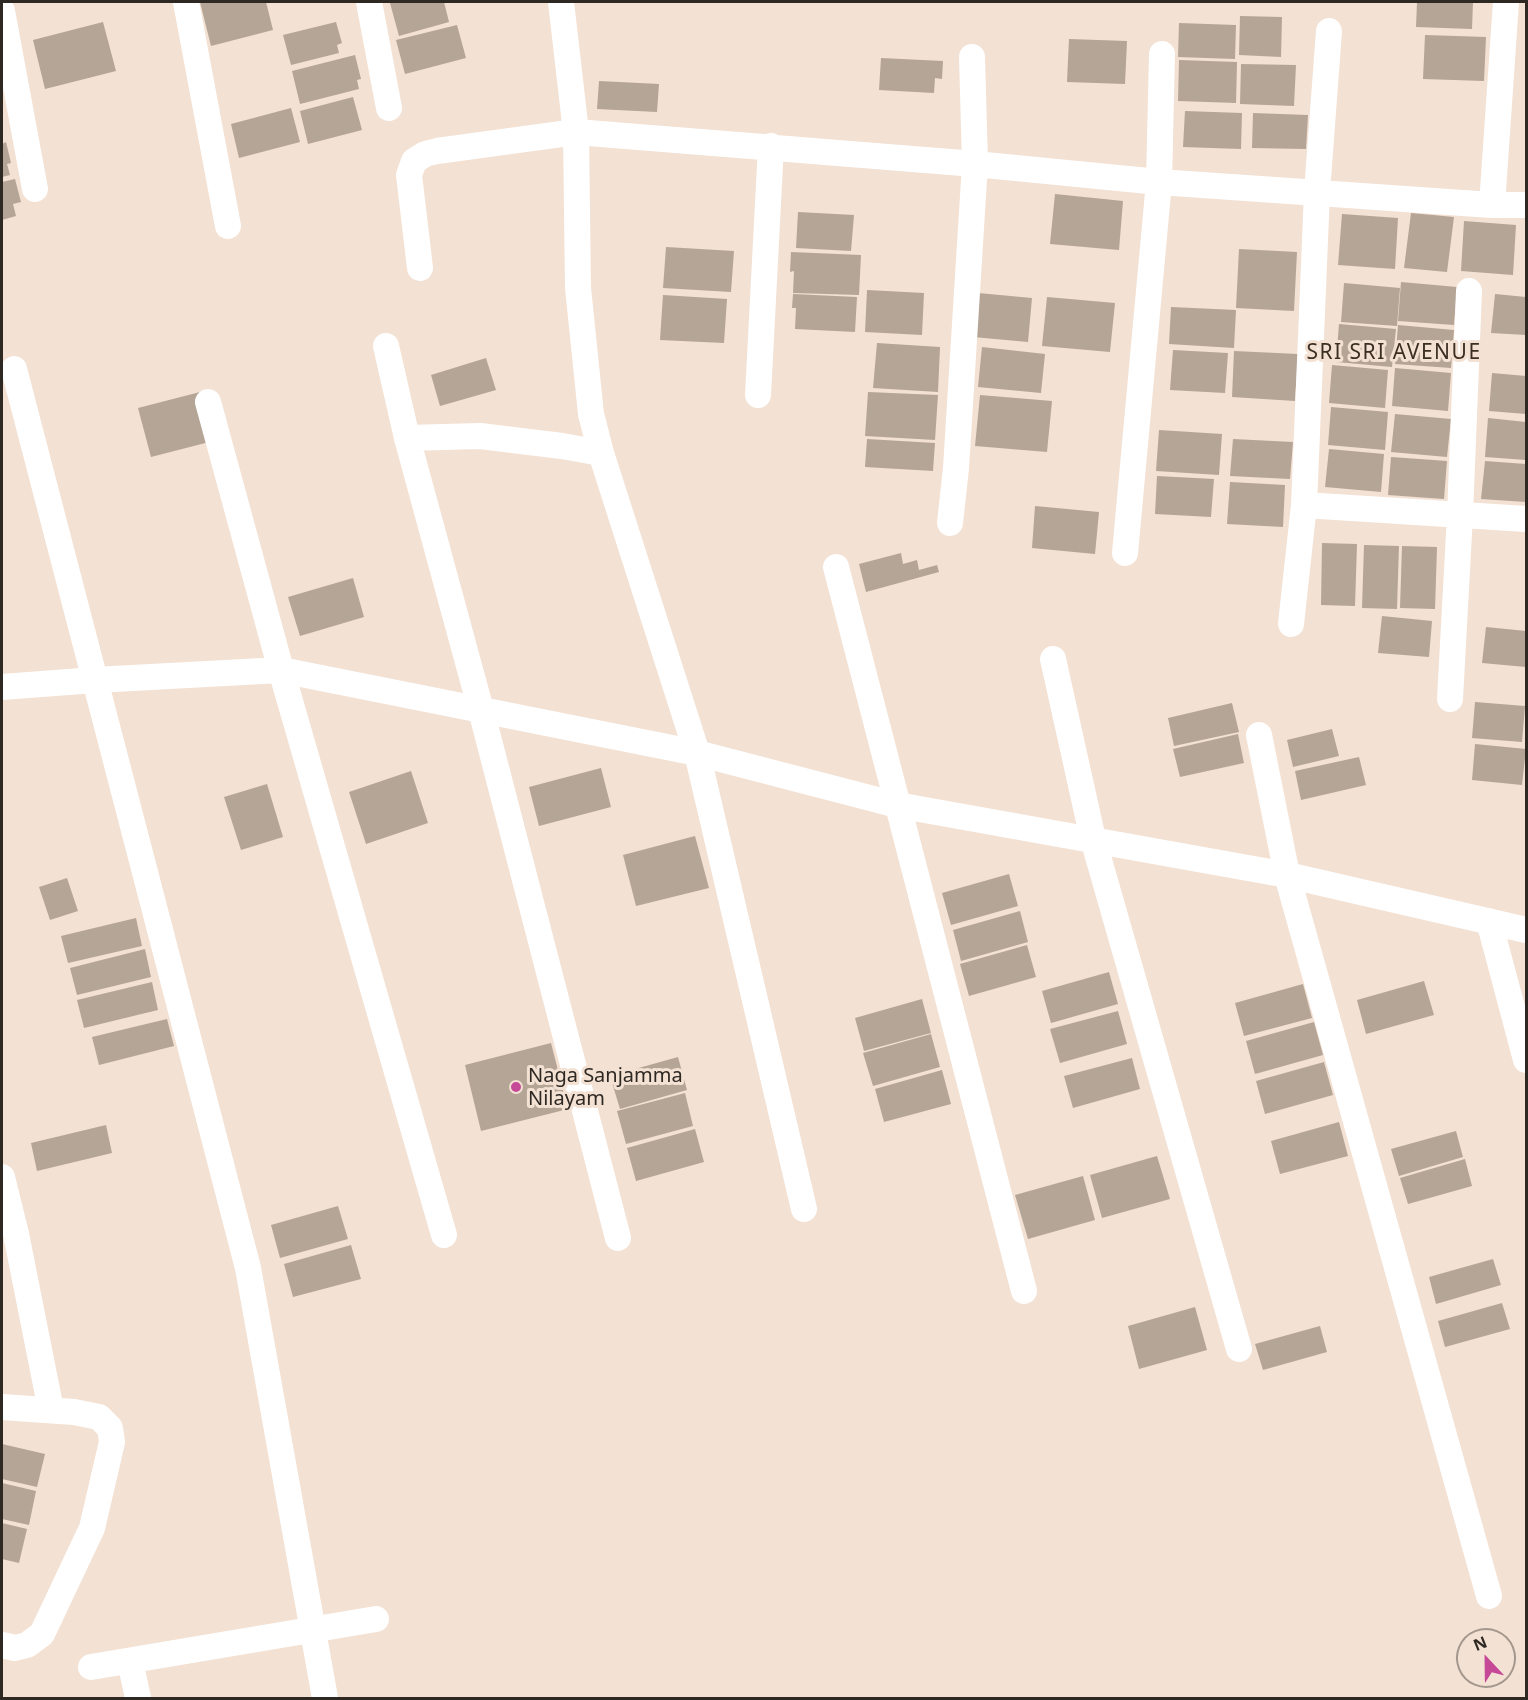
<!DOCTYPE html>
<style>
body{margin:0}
#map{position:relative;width:1528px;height:1700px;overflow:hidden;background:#f3e1d3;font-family:"Noto Sans",sans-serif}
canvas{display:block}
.frame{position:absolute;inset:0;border:3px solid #2e2823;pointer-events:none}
.north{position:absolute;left:1456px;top:1628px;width:60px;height:60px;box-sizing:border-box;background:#f3e1d3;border:2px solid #a4978d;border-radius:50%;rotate:338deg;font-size:16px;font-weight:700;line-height:24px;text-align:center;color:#2e2823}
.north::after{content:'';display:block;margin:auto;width:21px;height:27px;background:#c64997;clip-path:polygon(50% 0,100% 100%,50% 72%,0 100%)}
</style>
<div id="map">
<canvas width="1528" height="1700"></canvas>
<div class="frame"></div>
<div class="north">N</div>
</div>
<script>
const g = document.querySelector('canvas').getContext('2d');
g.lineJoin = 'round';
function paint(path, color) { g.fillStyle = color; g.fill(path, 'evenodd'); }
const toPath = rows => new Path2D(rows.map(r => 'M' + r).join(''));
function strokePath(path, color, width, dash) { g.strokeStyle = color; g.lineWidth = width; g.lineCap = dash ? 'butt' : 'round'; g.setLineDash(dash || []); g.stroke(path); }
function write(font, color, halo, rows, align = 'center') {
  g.font = font + ' "Noto Sans",sans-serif'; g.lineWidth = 6; g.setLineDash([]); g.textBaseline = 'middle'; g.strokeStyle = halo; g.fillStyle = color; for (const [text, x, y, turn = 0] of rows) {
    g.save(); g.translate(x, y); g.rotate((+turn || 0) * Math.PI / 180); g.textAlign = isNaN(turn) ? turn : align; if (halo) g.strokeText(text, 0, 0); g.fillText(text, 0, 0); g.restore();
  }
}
paint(toPath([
 [200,2,266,2,273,30,211,46],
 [395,2,444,2,449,22,399,36,390,3],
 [1417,2,1473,2,1472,29,1416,27],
 [1240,16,1282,17,1281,57,1239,55],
 [103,22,116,71,45,89,33,40],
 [336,22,342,43,337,45,339,53,291,65,283,35],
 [1179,23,1236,25,1235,59,1178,57],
 [457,25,466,58,405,74,396,40],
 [1425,35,1486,37,1484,81,1423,79],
 [1069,39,1127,41,1125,84,1067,82],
 [355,55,361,79,357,80,359,89,300,104,292,71],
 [881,58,943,61,942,79,935,78,934,93,879,90],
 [1179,60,1237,62,1236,103,1178,101],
 [1241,64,1296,65,1294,106,1240,104],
 [599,81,659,84,657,112,597,109],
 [353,97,362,130,308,144,300,111],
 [291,108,300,142,239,158,231,124],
 [1185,111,1242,113,1241,149,1183,147],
 [1253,113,1308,115,1306,149,1252,148],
 [6,142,11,163,7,164,10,175,2,177,2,144],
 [15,179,21,202,13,204,16,216,2,220,2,182],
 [1055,194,1123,201,1119,250,1050,244],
 [798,212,854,215,851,251,796,248],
 [1411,213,1454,217,1447,272,1404,268],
 [1342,214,1398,218,1395,269,1338,265],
 [1464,221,1516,225,1513,275,1461,271],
 [666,247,734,251,731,292,663,288],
 [1239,249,1297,252,1294,311,1236,308],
 [791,252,861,255,859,295,793,293,794,271,790,272],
 [1401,282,1457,287,1454,325,1398,321],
 [1344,283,1400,288,1397,326,1341,322],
 [867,290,924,293,922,335,865,332],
 [978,293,1032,298,1028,342,973,337],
 [793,294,857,297,855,332,795,329,796,308,792,308],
 [1495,294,1526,297,1526,335,1491,333],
 [663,295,727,299,724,343,660,340],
 [1047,297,1115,303,1110,352,1042,346],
 [1171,307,1236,310,1234,348,1169,344],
 [1339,324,1396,329,1392,367,1336,362],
 [1398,325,1454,330,1451,368,1395,364],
 [877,343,940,347,938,392,873,388],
 [982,347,1045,354,1041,393,978,387],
 [1173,350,1228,353,1225,393,1170,390],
 [1234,351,1298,354,1295,401,1232,397],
 [486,358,496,390,440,406,431,375],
 [1332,365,1388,370,1385,408,1329,403],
 [1395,368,1451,373,1448,411,1392,406],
 [1492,373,1526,376,1526,414,1489,411],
 [204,391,217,440,151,457,138,408],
 [868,392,938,395,935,440,865,436],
 [980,395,1052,401,1047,452,975,446],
 [1331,407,1388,412,1385,450,1328,445],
 [1395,414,1451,419,1447,457,1391,452],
 [1488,418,1526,422,1526,460,1485,457],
 [1159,430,1222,434,1219,475,1156,471],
 [867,439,935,443,933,471,865,467],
 [1233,439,1293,442,1290,479,1230,476],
 [1329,449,1384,454,1381,492,1325,487],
 [1391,457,1447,461,1444,499,1388,495],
 [1485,461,1526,464,1526,502,1481,499],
 [1157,476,1214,479,1211,517,1155,514],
 [1230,482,1285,485,1283,527,1227,524],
 [1035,506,1099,512,1095,554,1032,548],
 [1322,543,1357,544,1355,606,1321,605],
 [1364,545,1399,546,1397,609,1362,608],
 [1402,546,1437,547,1435,609,1400,608],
 [901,553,903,564,917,560,919,570,937,565,939,572,866,592,859,564],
 [353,578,364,617,300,636,288,597],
 [1382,616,1432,621,1429,657,1378,653],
 [1486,627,1526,631,1526,667,1482,663],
 [1475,702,1525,706,1522,742,1472,738],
 [1232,703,1239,732,1174,746,1168,718],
 [1332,729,1339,756,1293,767,1287,740],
 [1238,734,1244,763,1180,777,1173,749],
 [1475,744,1526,749,1522,785,1472,780],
 [1359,757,1366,785,1301,800,1295,771],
 [601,768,611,807,539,826,529,787],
 [411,771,428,823,366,844,349,792],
 [267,784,283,837,241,850,224,797],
 [695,836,709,888,636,906,623,855],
 [1009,874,1018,906,951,925,942,893],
 [67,878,78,911,50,920,39,887],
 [1020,911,1028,942,961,961,953,930],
 [136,918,142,946,68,963,61,936],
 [1027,945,1036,977,969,996,960,964],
 [145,949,151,977,77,995,70,968],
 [1109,972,1118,1004,1051,1023,1042,991],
 [1424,981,1434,1015,1366,1034,1357,1000],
 [152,982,158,1010,84,1028,77,1000],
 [1303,984,1312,1018,1244,1036,1235,1003],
 [922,999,931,1033,864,1051,855,1018],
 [1118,1011,1127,1044,1060,1063,1050,1029],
 [167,1019,174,1046,99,1065,92,1037],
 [1314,1022,1323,1055,1255,1074,1246,1041],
 [931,1034,940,1067,873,1086,863,1053],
 [551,1043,568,1109,481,1131,465,1065],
 [678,1057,687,1090,620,1109,610,1076],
 [1132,1058,1140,1089,1073,1108,1064,1076],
 [1324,1062,1333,1095,1265,1114,1256,1081],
 [942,1070,951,1104,884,1122,875,1089],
 [685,1093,693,1126,626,1144,617,1111],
 [1339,1122,1348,1156,1280,1174,1271,1141],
 [106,1125,112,1153,37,1171,31,1143],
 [695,1129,704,1162,636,1181,627,1148],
 [1456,1131,1463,1157,1399,1176,1391,1149],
 [1157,1156,1170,1199,1102,1218,1090,1175],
 [1465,1159,1472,1186,1408,1204,1400,1178],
 [1083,1176,1095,1220,1028,1239,1015,1195],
 [338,1206,348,1239,280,1258,271,1225],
 [351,1245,361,1279,293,1297,284,1264],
 [1493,1259,1501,1285,1436,1304,1429,1277],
 [1502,1303,1510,1329,1445,1347,1438,1321],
 [1195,1307,1207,1350,1139,1369,1128,1326],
 [1320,1326,1327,1352,1263,1370,1255,1344],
 [2,1444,45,1454,37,1487,2,1479],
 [2,1483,36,1491,29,1525,2,1519],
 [2,1523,27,1529,19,1563,2,1559]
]), '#b5a597');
strokePath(toPath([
 [186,2,228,226],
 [369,2,389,108],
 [561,2,576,132,578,288,591,414,601,453,697,753,804,1209],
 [2,11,35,189],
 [1492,205,1506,2],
 [420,268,409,175,414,161,425,154,437,151,576,132,975,164,1159,182,1492,205,1526,205],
 [386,346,407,438],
 [14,369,248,1268,325,1698],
 [758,395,771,146],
 [208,402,281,670,444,1235],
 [601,453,562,446,480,436,407,438,481,710,618,1238],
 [1304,505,1526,519],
 [950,523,956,468,975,164,972,57],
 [1125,553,1159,182,1162,54],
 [836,567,1024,1291],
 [1291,624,1304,505,1317,192,1329,31],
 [1053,659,1093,839,1239,1349],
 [2,687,95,680,281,670,697,753,897,805,1287,875,1526,930],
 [1450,699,1460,515,1469,291],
 [1259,735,1287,875,1489,1596],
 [1489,921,1526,1060],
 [2,1177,16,1234,51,1410],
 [2,1407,74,1412,99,1417,110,1428,112,1442,92,1528,42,1634,27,1645,15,1648,2,1645],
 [130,1661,138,1698],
 [91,1667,376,1619]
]), '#fff', 26);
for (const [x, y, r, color] of [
 [516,1087,6,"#c64997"]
]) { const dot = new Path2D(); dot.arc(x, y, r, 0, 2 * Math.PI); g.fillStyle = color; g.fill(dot); strokePath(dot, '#f3e1d3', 2); }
write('20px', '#2e2823', '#f3e1d3', [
 ["Naga Sanjamma",528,1076],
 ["Nilayam",528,1099]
], 'left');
g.letterSpacing = '1.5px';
write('21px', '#3b2e22', '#f3e1d3', [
 ["SRI SRI AVENUE",1394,353]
]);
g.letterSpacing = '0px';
</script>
